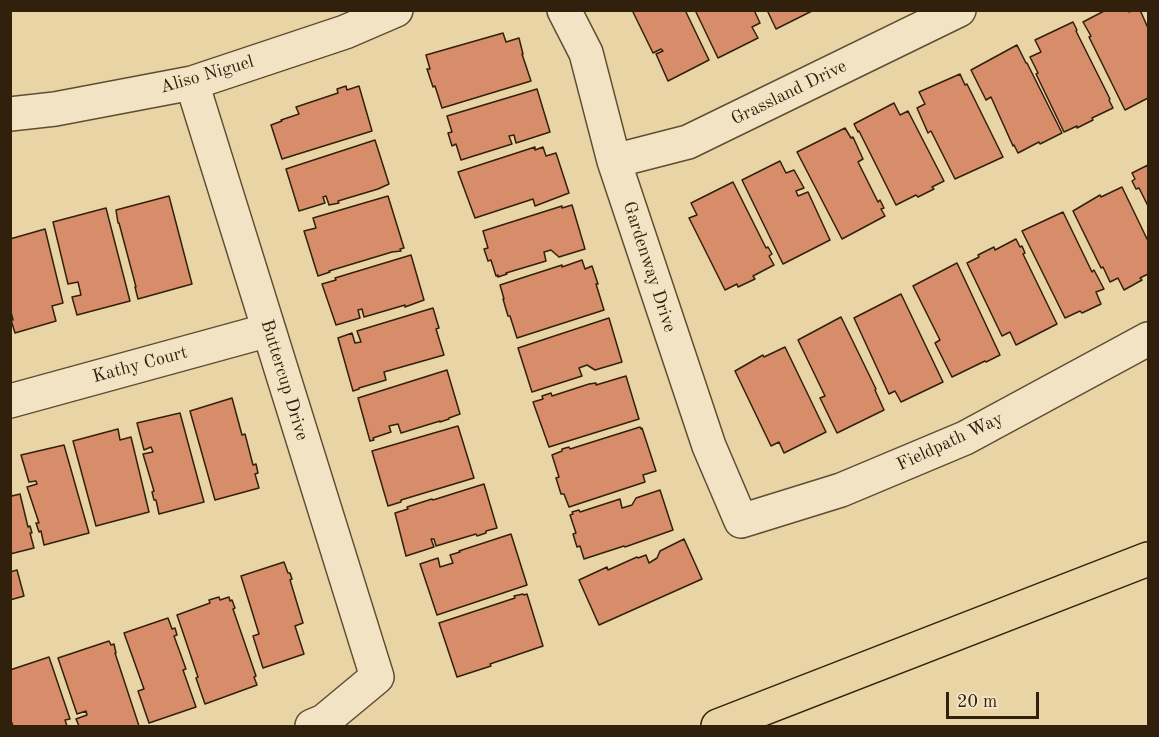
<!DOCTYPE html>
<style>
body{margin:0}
#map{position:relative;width:1159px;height:737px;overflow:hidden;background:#e9d4a5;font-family:"Old Standard TT",serif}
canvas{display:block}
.frame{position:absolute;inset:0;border:12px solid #31200c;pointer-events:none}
.scale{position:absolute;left:946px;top:692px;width:93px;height:27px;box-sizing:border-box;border:3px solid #31200c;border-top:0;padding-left:8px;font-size:18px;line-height:21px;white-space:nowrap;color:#31200c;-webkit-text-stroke:4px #f1e3c4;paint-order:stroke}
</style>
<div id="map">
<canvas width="1159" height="737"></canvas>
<div class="frame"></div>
<div class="scale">20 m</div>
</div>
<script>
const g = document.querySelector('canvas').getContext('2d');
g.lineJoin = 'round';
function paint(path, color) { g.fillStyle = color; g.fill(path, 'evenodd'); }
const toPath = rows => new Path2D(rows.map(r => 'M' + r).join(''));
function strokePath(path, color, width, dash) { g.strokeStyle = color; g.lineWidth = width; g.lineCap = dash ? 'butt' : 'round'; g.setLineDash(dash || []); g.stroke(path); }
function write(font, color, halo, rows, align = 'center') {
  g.font = font + ' "Old Standard TT",serif'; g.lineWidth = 4.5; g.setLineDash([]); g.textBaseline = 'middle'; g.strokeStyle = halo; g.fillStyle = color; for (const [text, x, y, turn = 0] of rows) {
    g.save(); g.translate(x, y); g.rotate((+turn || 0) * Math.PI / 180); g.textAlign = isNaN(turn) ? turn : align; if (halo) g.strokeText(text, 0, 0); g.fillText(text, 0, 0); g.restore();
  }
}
const building = toPath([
 [632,10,685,10,709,60,668,81,656,54,663,51,661,49,653,53,632,10],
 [695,10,754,10,760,23,752,27,758,38,718,58,695,10],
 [767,10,814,10,776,29,767,10],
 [1106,10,1129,10,1129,12,1133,10,1140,10,1148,28,1148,98,1125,110,1089,37,1091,36,1083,22,1106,10],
 [1073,22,1077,30,1076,31,1110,99,1109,100,1113,108,1092,118,1093,120,1077,128,1077,126,1064,132,1036,74,1038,73,1030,57,1041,52,1035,40,1073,22],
 [503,33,506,42,519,38,523,54,522,54,531,81,442,108,435,86,433,87,427,69,430,69,426,55,503,33],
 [1017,45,1026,63,1027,63,1062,133,1040,144,1039,142,1018,153,1014,145,1013,146,991,97,986,100,971,70,1017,45],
 [960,74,965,85,967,84,1003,157,955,179,931,131,928,133,917,108,925,104,919,92,960,74],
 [346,86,347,90,359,86,372,131,282,159,271,125,282,121,281,120,299,114,296,107,338,93,337,89,346,86],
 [537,89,550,132,516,143,514,135,509,136,512,144,461,160,456,144,452,146,448,133,452,132,447,116,537,89],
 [894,103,900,115,908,111,944,181,932,187,934,189,918,197,916,195,896,205,859,131,858,132,854,124,894,103],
 [845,128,851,138,853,137,863,159,858,162,878,202,880,200,884,208,881,209,885,216,842,239,797,152,845,128],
 [375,140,389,184,378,189,338,201,339,203,329,205,326,196,323,197,325,203,299,211,286,169,375,140],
 [535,147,535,150,543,147,546,156,556,153,569,193,535,206,533,199,475,218,458,172,535,147],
 [780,161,786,173,794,170,804,188,796,191,798,196,808,192,830,240,783,264,742,180,780,161],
 [1148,165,1148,206,1139,188,1136,189,1132,181,1135,179,1132,173,1148,165],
 [733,182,766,248,768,247,772,254,769,256,774,265,753,276,755,279,738,287,737,284,725,290,689,218,697,215,691,203,733,182],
 [1122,187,1148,241,1148,274,1140,278,1142,280,1124,290,1118,278,1110,282,1103,267,1101,268,1073,211,1100,195,1101,197,1122,187],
 [169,196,192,284,138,299,135,287,136,287,119,223,118,223,116,210,169,196],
 [388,196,404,248,400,249,401,251,392,252,329,271,330,272,318,276,304,231,316,228,313,218,388,196],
 [572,205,585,249,559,257,551,250,544,252,546,261,506,273,507,274,498,277,498,275,496,276,491,260,488,261,484,249,488,248,483,231,562,206,562,208,572,205],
 [106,208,130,301,77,315,72,297,81,295,78,282,68,284,53,222,106,208],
 [1063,212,1092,272,1094,270,1104,289,1096,292,1101,304,1082,313,1080,311,1065,318,1022,231,1063,212],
 [45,229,63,303,52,306,56,321,15,333,11,320,13,320,10,308,10,239,45,229],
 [1016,239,1020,247,1022,246,1025,253,1023,254,1057,324,1016,345,1010,332,1002,336,967,263,979,257,978,255,994,247,995,250,1016,239],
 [411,255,424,300,405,307,405,305,364,317,362,309,358,310,360,318,336,325,322,284,336,280,335,278,411,255],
 [582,260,585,269,592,266,598,284,596,284,604,310,517,338,510,316,508,316,503,299,504,299,500,285,562,265,562,267,582,260],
 [957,263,1000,355,986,362,985,361,952,377,935,343,940,340,913,286,957,263],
 [901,294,943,382,901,402,895,391,889,394,854,318,901,294],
 [433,308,439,328,436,329,444,355,384,372,386,380,359,388,359,389,353,391,338,338,352,333,355,343,361,342,357,331,433,308],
 [841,317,876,389,875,390,884,410,837,433,820,398,825,396,798,340,841,317],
 [609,318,622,362,595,370,587,365,579,368,582,376,532,392,518,348,609,318],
 [785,347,826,432,784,453,779,442,771,446,735,371,763,355,764,357,785,347],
 [447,370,460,414,449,418,449,419,440,422,440,421,401,433,398,424,389,426,391,432,373,438,374,440,370,441,358,398,447,370],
 [626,376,639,419,549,447,533,402,543,399,542,396,551,393,552,396,589,384,596,383,596,385,626,376],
 [232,398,242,435,245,434,253,465,256,464,258,473,255,474,259,488,215,500,190,411,232,398],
 [180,413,204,502,159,514,156,500,154,500,152,492,154,491,143,454,153,452,151,447,144,450,137,423,180,413],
 [458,426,474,478,401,500,401,502,388,506,372,451,458,426],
 [640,427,641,429,642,428,656,471,643,475,645,482,569,507,564,494,561,494,556,478,559,477,552,455,562,451,562,449,569,447,570,449,640,427],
 [118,429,120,440,131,437,149,512,96,526,73,441,118,429],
 [64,445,89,533,44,545,41,531,39,532,36,523,39,523,27,487,37,484,36,481,29,482,21,455,64,445],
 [484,484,497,528,486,531,486,533,477,536,476,534,436,546,434,539,431,539,434,547,406,556,395,513,408,509,407,507,432,499,433,500,484,484],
 [660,490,673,530,625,547,624,546,584,559,580,546,577,547,573,534,576,533,570,515,573,514,572,512,579,510,580,512,620,499,622,508,632,505,636,498,660,490],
 [10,491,12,496,20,494,28,527,30,526,32,533,30,533,34,548,10,554,10,491],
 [511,534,527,585,437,615,420,564,438,558,440,567,453,563,450,555,460,552,459,551,511,534],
 [684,539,702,579,599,625,579,580,607,567,608,570,637,557,638,558,646,555,649,563,657,558,660,551,684,539],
 [284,562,288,573,290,573,292,579,290,580,303,623,295,626,304,654,263,668,253,636,259,634,241,576,284,562],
 [17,570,24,596,10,600,10,572,17,570],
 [523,594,524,595,527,594,543,646,490,664,491,666,457,677,439,623,515,598,514,596,523,594],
 [219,597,220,600,229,597,230,601,232,600,235,608,233,609,256,676,254,677,257,685,205,704,196,678,198,677,177,615,210,603,209,600,219,597],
 [168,618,172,629,175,628,177,635,174,636,186,669,183,670,196,707,149,723,138,691,144,689,124,633,168,618],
 [109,641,111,645,114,644,116,653,115,653,139,726,79,726,76,719,87,715,86,711,77,714,58,658,109,641],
 [49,657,70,719,65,720,67,726,13,726,10,718,10,670,49,657]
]);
paint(building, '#d88d6a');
strokePath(building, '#31200c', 1.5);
const minor = toPath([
 [564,10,586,53,614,161,709,446,741,521,841,490,965,438,1148,339],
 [192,83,377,677,324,721,312,726],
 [10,114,55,109,192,83,345,32,396,10],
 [614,161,688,142,959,10],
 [10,401,269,330]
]);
const highway = toPath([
 [718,726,1148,559]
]);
strokePath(minor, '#5f4d32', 36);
strokePath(highway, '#31200c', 36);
strokePath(minor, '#f1e3c4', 33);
strokePath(highway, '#e9d4a5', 33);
write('18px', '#31200c', '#f1e3c4', [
 ["Aliso Niguel",207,75,-16],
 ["Grassland Drive",789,93,-26],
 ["Gardenway Drive",649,267,72],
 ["Kathy Court",140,365,-15],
 ["Buttercup Drive",284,380,73],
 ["Fieldpath Way",950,442,-25]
]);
</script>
